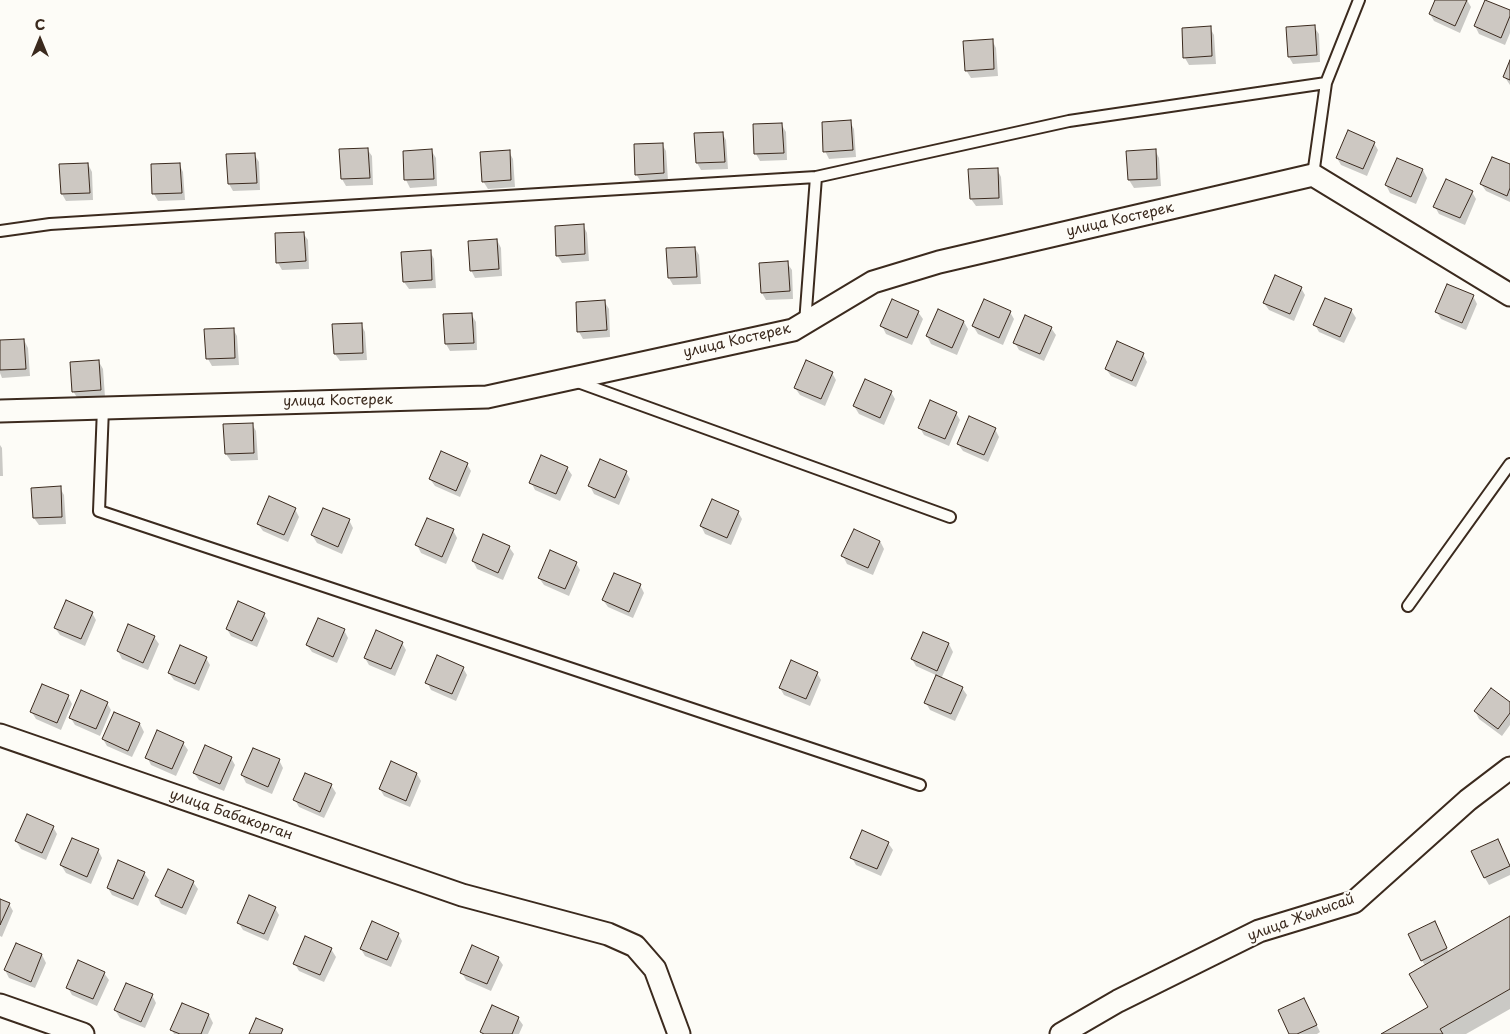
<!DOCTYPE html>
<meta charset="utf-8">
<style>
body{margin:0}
#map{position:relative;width:1510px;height:1034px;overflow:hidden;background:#fdfcf7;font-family:"Playpen Sans",sans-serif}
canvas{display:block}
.north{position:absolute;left:15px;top:15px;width:50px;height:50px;-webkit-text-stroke:4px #fdfcf7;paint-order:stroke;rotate:0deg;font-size:14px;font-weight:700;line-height:20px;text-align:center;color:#3b2a1e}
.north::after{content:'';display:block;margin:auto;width:18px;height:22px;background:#3b2a1e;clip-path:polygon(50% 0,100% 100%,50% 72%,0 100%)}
</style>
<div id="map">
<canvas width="1510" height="1034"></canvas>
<div class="north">С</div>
</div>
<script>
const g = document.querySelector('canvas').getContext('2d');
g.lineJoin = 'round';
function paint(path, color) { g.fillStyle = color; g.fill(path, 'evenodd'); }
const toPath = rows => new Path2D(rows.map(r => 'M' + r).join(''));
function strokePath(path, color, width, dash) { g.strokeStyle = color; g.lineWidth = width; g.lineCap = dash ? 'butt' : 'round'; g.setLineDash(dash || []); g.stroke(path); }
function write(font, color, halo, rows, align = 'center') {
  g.font = font + ' "Playpen Sans",sans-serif'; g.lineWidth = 4.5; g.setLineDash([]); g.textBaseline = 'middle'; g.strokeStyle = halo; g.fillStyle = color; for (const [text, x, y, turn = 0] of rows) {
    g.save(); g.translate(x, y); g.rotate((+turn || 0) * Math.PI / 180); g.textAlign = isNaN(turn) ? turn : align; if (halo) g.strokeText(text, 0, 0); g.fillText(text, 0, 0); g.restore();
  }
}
paint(toPath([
 [1436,0,1467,0,1471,7,1460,33,1434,21,1430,14],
 [1510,11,1510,33,1505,45,1479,34,1475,26],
 [1314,27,1319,34,1320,62,1293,64,1289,57],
 [1210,28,1214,35,1216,64,1189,65,1185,58,1183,30],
 [992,40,996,48,998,76,971,78,966,70],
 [1510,63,1510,85,1504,76],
 [850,122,854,129,856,157,829,159,825,151],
 [781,124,786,132,787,160,760,161,756,154,754,126],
 [722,133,726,140,728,169,701,170,697,163],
 [1374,143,1378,150,1367,176,1341,165,1337,158],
 [662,144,666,151,668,180,641,182,636,174],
 [367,149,372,156,373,185,346,186,342,179],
 [431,150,436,158,437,186,410,188,406,180,404,152],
 [1155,150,1159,158,1161,186,1134,188,1129,180,1128,152],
 [509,152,513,159,515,187,488,189,483,181],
 [254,154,259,162,260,190,233,191,229,184],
 [1397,159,1423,170,1427,178,1416,204,1390,193,1386,185],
 [88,164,92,172,93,200,66,201,62,194,60,166],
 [179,164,183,172,185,200,158,201,154,194,152,166],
 [1510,166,1510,202,1486,191,1481,184],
 [997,169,1001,177,1003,205,976,206,971,199,970,171],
 [1472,192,1476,199,1465,225,1439,214,1435,207],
 [583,225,587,233,589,261,562,263,557,255],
 [303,233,308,240,309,269,282,270,278,263],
 [497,240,501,248,502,276,475,278,471,270],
 [695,248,699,255,701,284,673,285,669,278],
 [430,251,434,259,436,288,409,289,404,282],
 [787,263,792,270,793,299,766,300,762,293],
 [1301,288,1305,295,1294,321,1269,310,1264,303],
 [1473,296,1477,304,1466,330,1441,319,1436,311],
 [604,301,609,309,610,337,583,339,579,332],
 [1351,310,1356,318,1344,343,1319,332,1315,325],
 [918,312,923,319,912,345,886,334,882,326],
 [1010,312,1014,319,1003,345,978,334,973,326],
 [471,314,476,322,477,350,450,351,446,344],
 [964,322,968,329,957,355,931,344,927,336],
 [361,324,365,332,367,360,340,361,335,354,334,326],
 [1051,328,1056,335,1044,361,1019,350,1015,343],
 [233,329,237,336,239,365,212,366,208,359,206,331],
 [24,340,28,348,30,376,2,378,0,373,0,342],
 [1143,354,1147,362,1136,387,1111,376,1106,369],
 [99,362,103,369,105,397,78,399,73,391],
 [832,373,836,380,825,406,800,395,795,388],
 [891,392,895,399,884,425,859,414,854,406],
 [956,413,960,420,949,446,924,435,920,428],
 [252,424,256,431,258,460,231,461,226,454],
 [995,429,999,437,988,462,963,451,958,444],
 [0,445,2,448,3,476,0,476],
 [467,464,471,471,460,497,435,486,430,479],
 [567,468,572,475,560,501,535,490,531,482],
 [626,472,630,479,619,505,594,494,590,486],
 [60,488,64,495,66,524,39,525,34,518],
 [295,509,299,517,288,542,263,531,258,524],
 [738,512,742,519,731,545,705,534,701,526],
 [349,520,353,528,342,554,317,543,312,535],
 [453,530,457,538,446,564,421,553,417,545],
 [880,541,884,549,873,575,847,564,843,556],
 [509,547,514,554,503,580,477,569,473,561],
 [576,563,580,570,569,596,544,585,539,578],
 [640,585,644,593,633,618,608,607,603,600],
 [92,613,96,620,85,646,60,635,55,628],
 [264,614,268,621,257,647,231,636,227,629],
 [344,630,348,638,337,663,312,652,307,645],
 [923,633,949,644,953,652,941,679,962,688,967,695,955,721,930,710,926,703,938,676,916,666,912,659],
 [154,637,159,644,148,670,122,659,118,651],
 [402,643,406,650,395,676,369,665,365,658],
 [206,658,210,665,199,691,174,680,169,673],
 [463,668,467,675,456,701,431,690,427,682],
 [817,673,821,680,810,706,784,695,780,688],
 [68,696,72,704,61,730,36,719,31,711],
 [107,703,111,710,100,736,75,725,70,717],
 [1510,703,1510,725,1502,736,1479,719,1475,711],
 [114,713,140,724,144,732,132,757,107,746,103,739],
 [183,743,188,750,176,776,151,765,147,757],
 [231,758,235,765,224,791,199,780,194,773],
 [279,760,283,768,272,794,246,783,242,775],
 [417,774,421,781,410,807,384,796,380,789],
 [331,785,336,793,324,818,299,807,295,800],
 [53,827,57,834,46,860,21,849,16,841],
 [888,843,893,850,881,876,856,865,852,858],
 [1501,848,1510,866,1510,875,1489,885,1485,878],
 [98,850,102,858,91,884,66,873,61,865],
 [144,873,149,880,138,906,112,895,108,888],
 [193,882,198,889,186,915,161,904,157,896],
 [0,900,9,904,13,911,2,937,0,936],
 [275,908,279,915,268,941,243,930,238,922],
 [1510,917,1510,1009,1466,1034,1383,1034,1429,1007,1425,966,1422,960,1439,930,1449,953],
 [398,934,402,941,391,967,365,956,361,949],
 [16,944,42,955,46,963,35,988,9,978,5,970],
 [331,949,336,957,324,982,299,971,295,964],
 [498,958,503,965,491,991,466,980,462,973],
 [104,973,109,980,97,1006,72,995,68,988],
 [152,995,156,1003,145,1028,120,1018,115,1010],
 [1304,999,1320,1032,1317,1034,1291,1034],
 [209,1015,213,1023,208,1034,174,1034,172,1030],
 [518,1018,523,1025,519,1034,483,1034,482,1032]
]), '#0003');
const building = toPath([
 [1435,0,1467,0,1455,26,1429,14,1435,0],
 [1485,0,1510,10,1510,16,1501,38,1474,26,1485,0],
 [1315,25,1317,55,1288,57,1286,27,1315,25],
 [1211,26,1212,56,1183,58,1182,28,1211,26],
 [993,39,994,69,965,71,963,41,993,39],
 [1510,60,1510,80,1503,77,1510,60],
 [851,120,853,150,823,152,822,122,851,120],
 [782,123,784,153,754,154,753,124,782,123],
 [1348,130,1375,142,1363,169,1336,158,1348,130],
 [723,132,725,162,696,163,694,133,723,132],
 [663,143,664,173,635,175,634,144,663,143],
 [368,148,370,178,341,179,339,149,368,148],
 [432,149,434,179,404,180,403,151,432,149],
 [1156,149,1157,179,1128,180,1126,151,1156,149],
 [510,150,511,180,482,182,480,152,510,150],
 [255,153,257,183,228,184,226,154,255,153],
 [1492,157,1510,164,1510,188,1507,196,1480,184,1492,157],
 [1397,158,1423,169,1411,197,1385,185,1397,158],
 [88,163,90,193,61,194,59,164,88,163],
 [180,163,182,193,152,194,151,164,180,163],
 [998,168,999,198,970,199,968,169,998,168],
 [1446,179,1473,191,1460,218,1433,207,1446,179],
 [584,224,585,254,556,256,555,226,584,224],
 [304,232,306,261,276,263,275,233,304,232],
 [497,239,499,269,470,271,468,241,497,239],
 [695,247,697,277,668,278,666,248,695,247],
 [431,250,432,280,403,282,401,252,431,250],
 [788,261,790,291,761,293,759,263,788,261],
 [1275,275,1302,287,1290,314,1263,303,1275,275],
 [1447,284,1474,295,1462,323,1435,312,1447,284],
 [1325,298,1352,309,1340,337,1313,325,1325,298],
 [892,299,919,311,907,338,880,326,892,299],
 [984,299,1011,311,999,338,972,326,984,299],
 [605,300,607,330,577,332,576,302,605,300],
 [938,309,964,321,952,348,926,336,938,309],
 [472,313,474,343,445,344,443,314,472,313],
 [1025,315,1052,327,1040,354,1013,343,1025,315],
 [362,323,363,353,334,354,332,324,362,323],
 [234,328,235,358,206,359,204,329,234,328],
 [24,339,26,369,0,370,0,340,24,339],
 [1117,341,1144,353,1132,381,1105,369,1117,341],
 [99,360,101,390,72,392,70,362,99,360],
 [806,360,833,372,821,399,794,388,806,360],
 [865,379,892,391,880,418,853,406,865,379],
 [930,400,957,412,945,439,918,428,930,400],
 [969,416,996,428,984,455,957,444,969,416],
 [253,423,254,453,225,454,223,424,253,423],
 [441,451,468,463,456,491,429,479,441,451],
 [541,455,568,467,556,494,529,483,541,455],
 [600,459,627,471,615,498,588,486,600,459],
 [61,486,62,517,33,518,31,488,61,486],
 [269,496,296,508,284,535,257,524,269,496],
 [712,499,739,511,727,538,700,526,712,499],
 [323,508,350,519,338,547,311,535,323,508],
 [427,518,454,529,442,557,415,545,427,518],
 [854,529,880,541,868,568,841,556,854,529],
 [483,534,510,546,498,573,472,561,483,534],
 [550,550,577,562,565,589,538,578,550,550],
 [614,573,641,584,629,612,602,600,614,573],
 [66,600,93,612,81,639,54,628,66,600],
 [238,601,265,613,252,641,226,629,238,601],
 [318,618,345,629,333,657,306,645,318,618],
 [128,624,155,636,143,663,117,651,128,624],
 [376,630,403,642,391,669,364,658,376,630],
 [923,632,949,643,937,671,911,659,923,632],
 [180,645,207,657,195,684,168,673,180,645],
 [437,655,464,667,452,694,425,683,437,655],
 [791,660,818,672,806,699,779,688,791,660],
 [936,675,963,687,951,714,924,703,936,675],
 [42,684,69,695,57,723,30,712,42,684],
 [1491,688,1510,702,1510,713,1498,729,1474,711,1491,688],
 [81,690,108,702,96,729,69,718,81,690],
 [114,712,140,723,128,751,102,739,114,712],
 [157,730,184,742,172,769,145,758,157,730],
 [205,745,232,757,220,784,193,773,205,745],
 [253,748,280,759,268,787,241,775,253,748],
 [391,761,417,773,406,801,379,789,391,761],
 [305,773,332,784,320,812,293,800,305,773],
 [27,814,54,826,42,853,15,841,27,814],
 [862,830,889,842,877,869,850,858,862,830],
 [72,838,99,849,87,877,60,865,72,838],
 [1498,839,1510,866,1484,878,1471,851,1498,839],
 [118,860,145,872,133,899,107,888,118,860],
 [168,869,194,881,182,908,155,896,168,869],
 [249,895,276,907,264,934,237,923,249,895],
 [0,899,10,903,0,925,0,899],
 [1510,916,1510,989,1440,1029,1443,1034,1381,1034,1428,1007,1409,974,1510,916],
 [372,921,399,933,387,960,360,949,372,921],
 [1435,921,1447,948,1421,961,1408,934,1435,921],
 [305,936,332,948,320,975,293,964,305,936],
 [16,943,42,954,31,982,4,970,16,943],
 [472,945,499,957,487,984,460,973,472,945],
 [78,960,105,972,93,999,66,988,78,960],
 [126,983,153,994,141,1022,114,1010,126,983],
 [1304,998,1317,1025,1297,1034,1289,1034,1278,1010,1304,998],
 [182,1003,209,1014,201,1034,180,1034,170,1030,182,1003],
 [492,1005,519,1017,512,1034,484,1034,480,1032,492,1005],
 [256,1018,283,1029,281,1034,249,1034,256,1018]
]);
paint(building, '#cdc8c2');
strokePath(building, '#3b2a1e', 1);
const service = toPath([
 [1326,83,1359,0],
 [0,231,50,224,816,177,1069,121,1326,83,1313,175],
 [805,323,816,177],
 [575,381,950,517],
 [103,408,99,511,920,785],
 [1408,606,1510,464]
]);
const minor = toPath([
 [0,411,487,397,793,330,873,282,939,262,1313,175,1510,295],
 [0,735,462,895,608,934,635,946,655,969,679,1034],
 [0,1005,83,1034],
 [1061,1034,1118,1001,1259,931,1354,902,1468,800,1510,768]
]);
strokePath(service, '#3b2a1e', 14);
strokePath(minor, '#3b2a1e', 25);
strokePath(service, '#fdfcf7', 10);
strokePath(minor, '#fdfcf7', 21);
write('14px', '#3b2a1e', '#fdfcf7', [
 ["улица Костерек",1120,220,-13],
 ["улица Костерек",737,341,-13],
 ["улица Костерек",338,401,-1],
 ["улица Бабакорган",231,815,19],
 ["улица Жылысай",1301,918,-20]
]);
</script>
